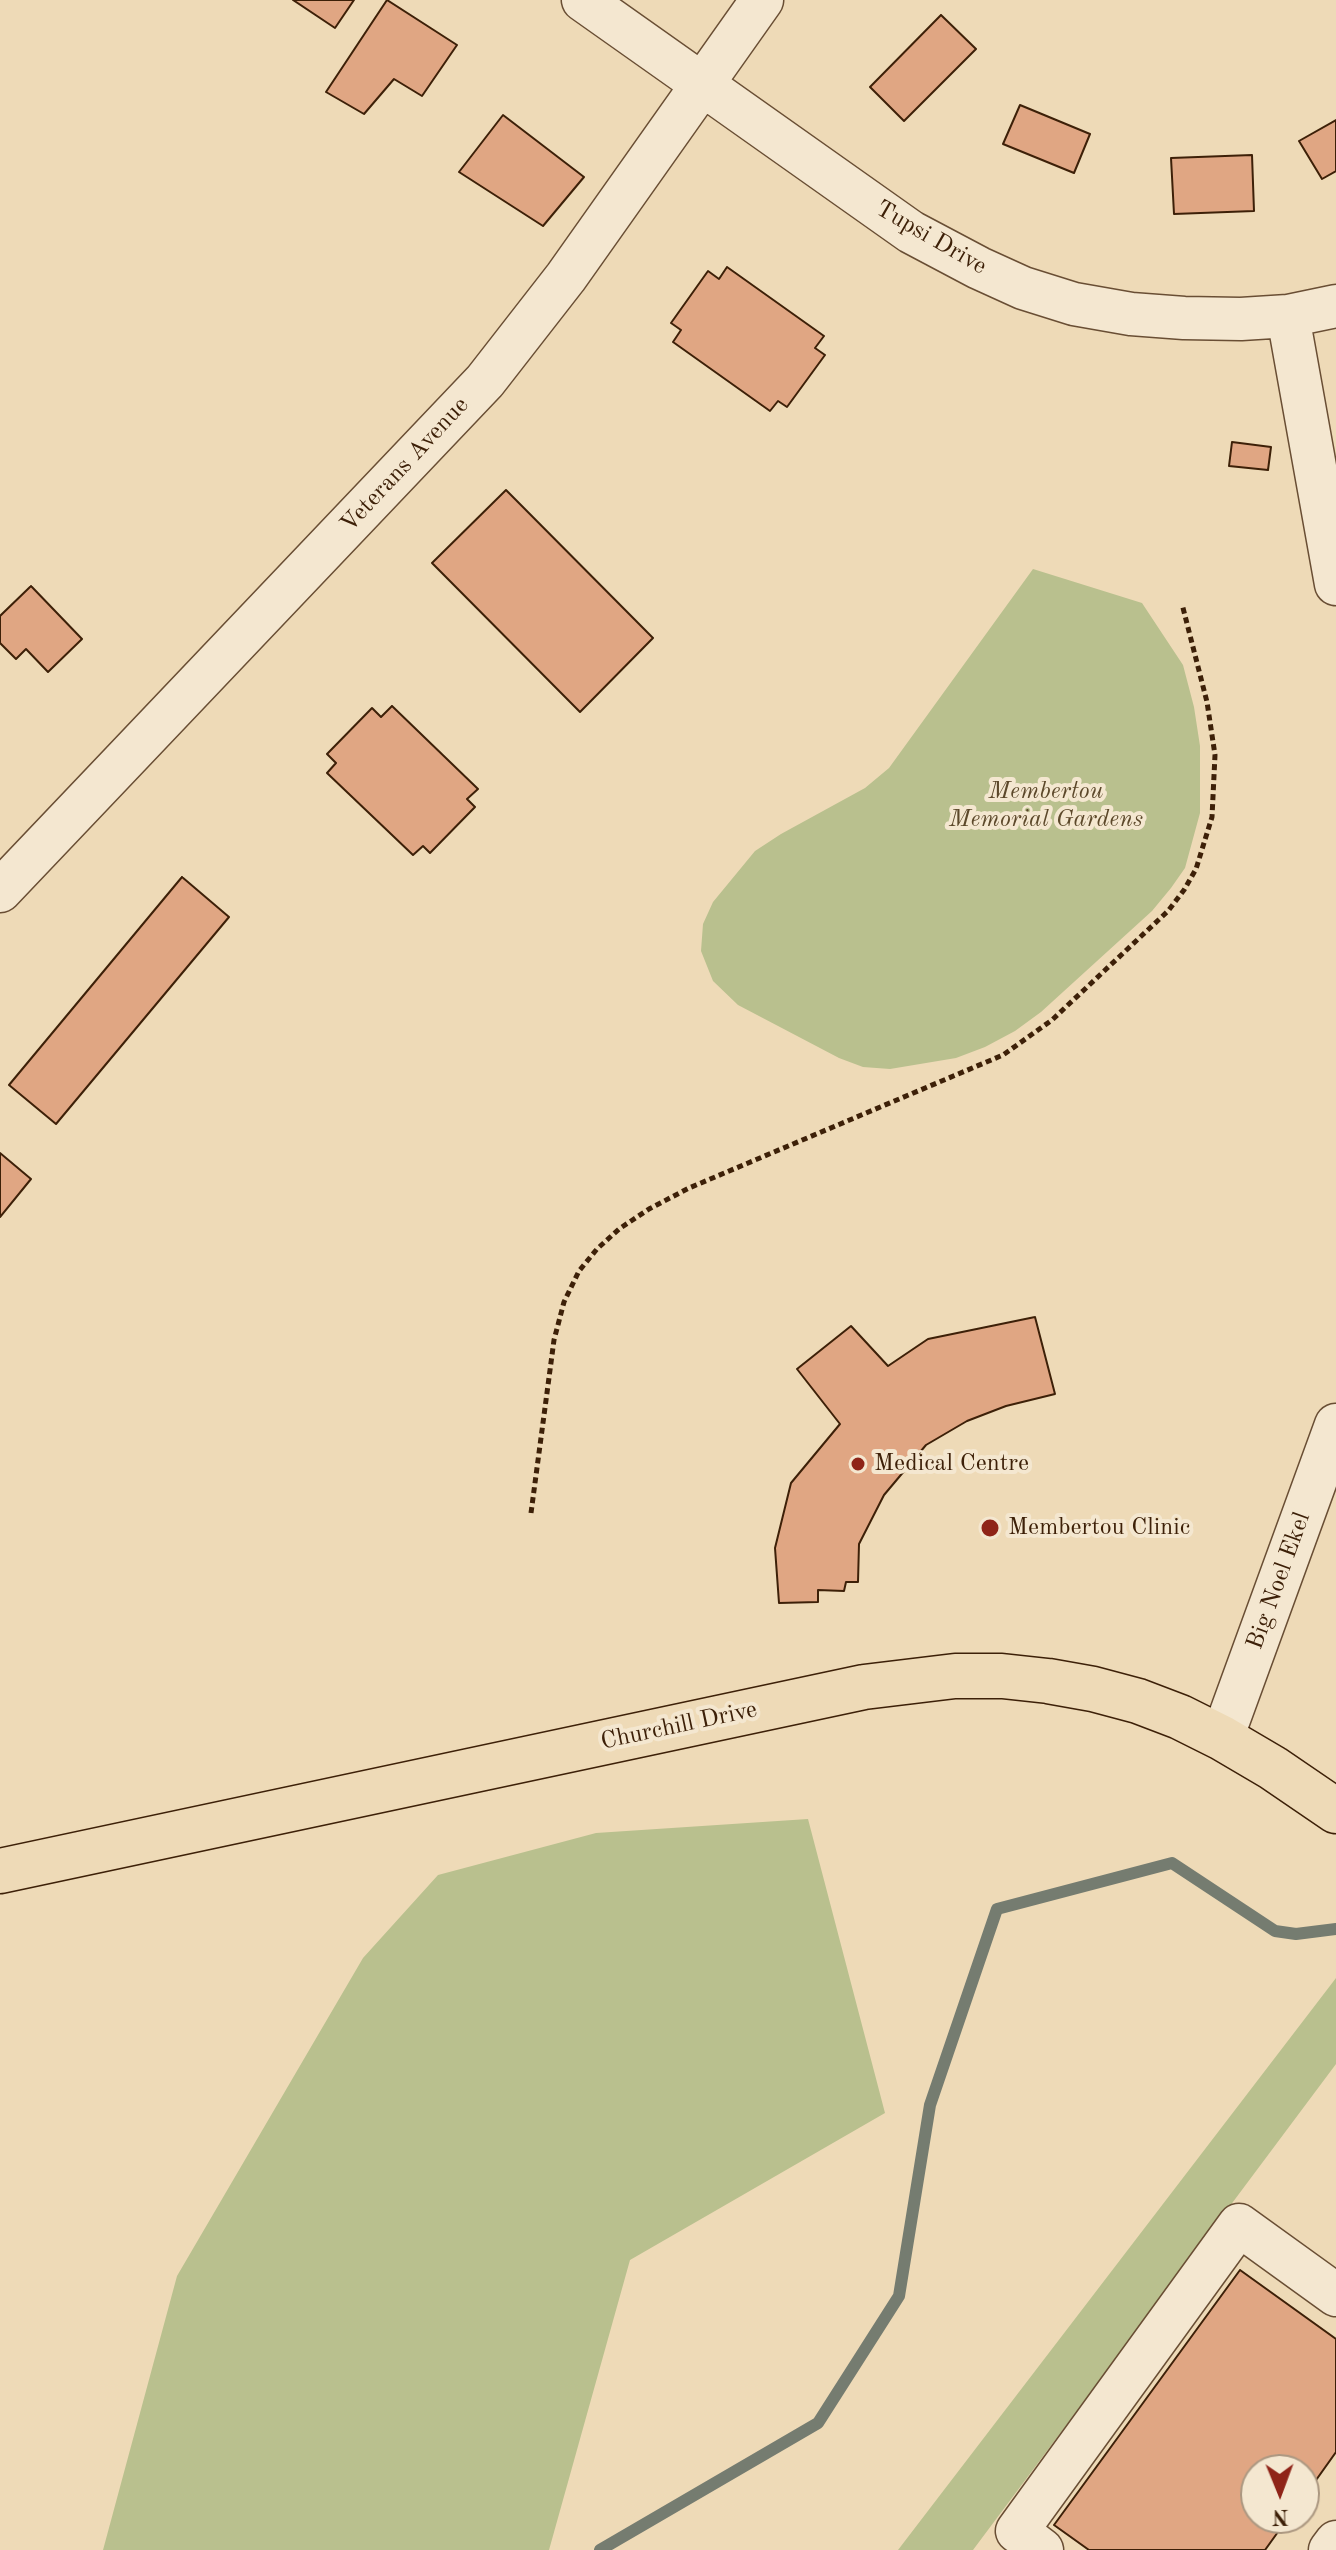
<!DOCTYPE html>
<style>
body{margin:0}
#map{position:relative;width:1336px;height:2550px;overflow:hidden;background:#eedab7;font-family:"Old Standard TT",serif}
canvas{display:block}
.north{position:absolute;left:1240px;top:2454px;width:80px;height:80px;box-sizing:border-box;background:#f4e7d0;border:2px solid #ab9780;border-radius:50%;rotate:179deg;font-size:22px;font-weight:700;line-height:32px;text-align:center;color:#3d2008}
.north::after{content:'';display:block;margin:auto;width:28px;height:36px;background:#8f2418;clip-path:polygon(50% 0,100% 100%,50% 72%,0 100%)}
</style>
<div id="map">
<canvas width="1336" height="2550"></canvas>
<div class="north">N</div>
</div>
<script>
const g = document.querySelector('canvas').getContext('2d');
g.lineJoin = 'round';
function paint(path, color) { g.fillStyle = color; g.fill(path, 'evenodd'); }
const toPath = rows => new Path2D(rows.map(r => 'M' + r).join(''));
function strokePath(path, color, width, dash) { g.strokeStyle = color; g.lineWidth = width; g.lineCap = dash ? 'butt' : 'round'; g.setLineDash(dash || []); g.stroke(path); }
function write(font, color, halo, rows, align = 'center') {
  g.font = font + ' "Old Standard TT",serif'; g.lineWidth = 8; g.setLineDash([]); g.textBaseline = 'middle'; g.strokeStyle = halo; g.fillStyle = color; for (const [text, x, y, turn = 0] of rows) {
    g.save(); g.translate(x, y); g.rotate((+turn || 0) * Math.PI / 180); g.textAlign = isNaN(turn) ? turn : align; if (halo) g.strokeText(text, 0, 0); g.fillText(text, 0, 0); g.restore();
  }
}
paint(toPath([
 [1033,569,1142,603,1183,665,1194,707,1200,746,1200,813,1185,868,1171,888,1152,911,1041,1012,1015,1031,985,1047,956,1058,890,1069,863,1067,839,1058,738,1005,713,981,701,951,703,924,713,902,755,851,781,834,865,788,889,768],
 [808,1819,885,2113,630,2260,549,2550,103,2550,177,2276,363,1958,438,1875,596,1833],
 [1336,1978,1336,2064,973,2550,898,2550]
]), '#b9c08e');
strokePath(toPath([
 [600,2550,818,2423,899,2296,930,2105,997,1909,1172,1863,1275,1931,1296,1934,1336,1929]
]), '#757c70', 12);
const building = toPath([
 [293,0,354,0,335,28,293,0],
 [387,0,457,45,422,96,394,79,364,114,326,92,387,0],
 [941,15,976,49,904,121,870,87,941,15],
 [1020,105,1090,134,1074,173,1003,144,1020,105],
 [503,115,584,177,543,226,459,172,503,115],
 [1336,120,1336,171,1322,179,1299,141,1336,120],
 [1252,155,1254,211,1174,214,1171,158,1252,155],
 [727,267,824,336,815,348,825,355,787,407,778,401,770,411,673,342,681,330,671,323,708,271,719,279,727,267],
 [1232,442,1271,447,1268,470,1229,466,1232,442],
 [506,490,653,638,580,712,432,563,506,490],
 [31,586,82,639,48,672,26,649,16,659,0,643,0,616,31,586],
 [392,706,478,789,467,799,475,807,430,853,423,846,413,855,327,773,336,763,327,754,372,708,381,717,392,706],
 [182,877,229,917,56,1124,9,1085,182,877],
 [0,1153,31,1179,0,1217,0,1153],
 [1035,1317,1055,1394,1006,1406,967,1421,926,1445,884,1495,859,1544,858,1582,846,1582,844,1591,818,1590,818,1602,779,1603,775,1548,791,1483,840,1424,797,1369,851,1326,888,1366,928,1339,1035,1317],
 [1240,2270,1336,2339,1336,2452,1304,2497,1304,2470,1256,2470,1256,2518,1288,2518,1265,2550,1089,2550,1054,2525,1240,2270]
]);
paint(building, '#e0a683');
strokePath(building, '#3d2008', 2);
const minor = toPath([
 [583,0,911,232,979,268,1023,288,1074,304,1131,314,1184,318,1241,319,1288,316,1336,306],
 [1288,316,1336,584],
 [0,891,485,381,566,277,762,0],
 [1222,1738,1336,1425],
 [1042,2550,1017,2531,1239,2225,1336,2295],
 [1330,2550,1336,2542]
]);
const major = toPath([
 [0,1871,864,1687,955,1676,1002,1676,1048,1681,1093,1689,1138,1701,1180,1717,1222,1738,1273,1768,1336,1811]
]);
strokePath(minor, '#694e34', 45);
strokePath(major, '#3d2008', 47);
strokePath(toPath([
 [531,1513,554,1340,564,1302,579,1271,597,1249,619,1229,649,1209,689,1188,1003,1055,1052,1020,1168,911,1184,890,1196,869,1212,817,1215,755,1207,702,1182,604]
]), '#3d2008', 5, [6, 4]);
strokePath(minor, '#f4e7d0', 42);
strokePath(major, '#eedab7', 44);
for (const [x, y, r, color] of [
 [858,1464,8,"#8f2418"],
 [990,1528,10,"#8f2418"]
]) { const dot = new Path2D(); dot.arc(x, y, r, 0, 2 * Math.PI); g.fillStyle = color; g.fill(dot); strokePath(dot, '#f4e7d0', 3); }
write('24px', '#3d2008', '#f4e7d0', [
 ["Tupsi Drive",931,238,30],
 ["Veterans Avenue",405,465,-47],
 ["Big Noel Ekel",1279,1581,-70],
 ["Churchill Drive",679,1726,-12]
]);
write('italic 24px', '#5c482a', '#f4e7d0', [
 ["Membertou",1046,792],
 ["Memorial Gardens",1046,820]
]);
write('24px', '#3d2008', '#f4e7d0', [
 ["Medical Centre",874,1464],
 ["Membertou Clinic",1008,1528]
], 'left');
</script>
